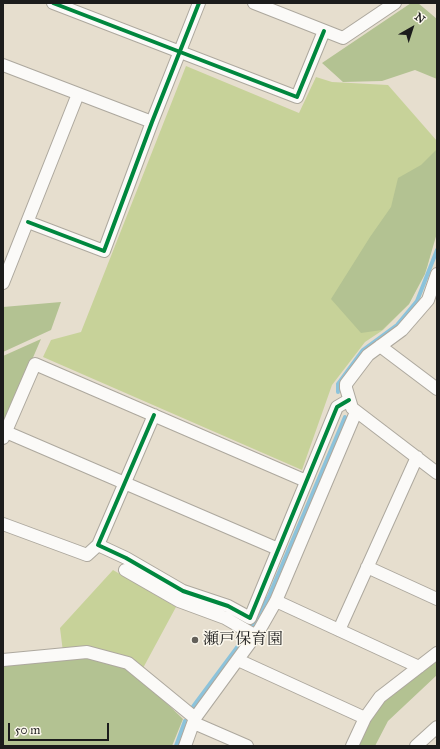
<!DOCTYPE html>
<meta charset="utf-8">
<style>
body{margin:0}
#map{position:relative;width:440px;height:749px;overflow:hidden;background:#e6dece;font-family:"IM FELL Great Primer",serif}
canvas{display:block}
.frame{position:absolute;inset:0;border:4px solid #1c1c1c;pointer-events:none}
.north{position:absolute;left:392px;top:8px;width:40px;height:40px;-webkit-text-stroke:3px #fbf7ec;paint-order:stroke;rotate:39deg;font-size:11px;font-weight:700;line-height:16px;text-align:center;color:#1c1c1c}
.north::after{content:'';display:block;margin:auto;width:14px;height:18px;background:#1c1c1c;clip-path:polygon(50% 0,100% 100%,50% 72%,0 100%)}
.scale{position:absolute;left:8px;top:723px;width:101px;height:18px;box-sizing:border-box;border:2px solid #1c1c1c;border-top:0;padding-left:5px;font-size:12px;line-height:14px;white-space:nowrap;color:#1c1c1c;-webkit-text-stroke:3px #fbf7ec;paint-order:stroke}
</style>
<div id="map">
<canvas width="440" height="749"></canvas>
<div class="frame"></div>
<div class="north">N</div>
<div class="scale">50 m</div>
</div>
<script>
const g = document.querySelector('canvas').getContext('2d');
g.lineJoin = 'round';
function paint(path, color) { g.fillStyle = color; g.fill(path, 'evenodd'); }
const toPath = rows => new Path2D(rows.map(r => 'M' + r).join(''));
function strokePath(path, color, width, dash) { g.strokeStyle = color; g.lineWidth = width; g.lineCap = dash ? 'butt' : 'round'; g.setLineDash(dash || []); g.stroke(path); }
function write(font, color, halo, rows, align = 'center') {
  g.font = font + ' "IM FELL Great Primer","Noto Serif JP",serif'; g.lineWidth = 3; g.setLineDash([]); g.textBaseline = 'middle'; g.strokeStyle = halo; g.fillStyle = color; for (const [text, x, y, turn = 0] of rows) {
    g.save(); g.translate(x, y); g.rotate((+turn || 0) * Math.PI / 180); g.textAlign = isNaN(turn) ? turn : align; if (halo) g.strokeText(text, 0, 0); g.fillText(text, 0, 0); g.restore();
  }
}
paint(toPath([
 [186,66,299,113,316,77,332,82,388,85,437,141,437,228,427,267,409,304,383,330,365,342,332,385,302,470,43,357,51,340,81,332],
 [113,570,176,607,142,670,63,652,60,628]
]), '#c7d299');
paint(toPath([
 [411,3,418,3,437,19,437,79,415,70,382,81,343,82,322,63],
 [437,149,437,233,425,274,409,304,382,330,361,333,331,299,370,237,391,207,398,178,421,165],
 [61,302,51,330,3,352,3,307],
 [41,339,3,427,3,356],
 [437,652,437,675,388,721,375,746,348,746,384,702],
 [87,654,127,665,183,719,172,746,3,746,3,664]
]), '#b3c292');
strokePath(toPath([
 [338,392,338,384,363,350,397,325,417,301,437,250],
 [251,627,269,596,345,417],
 [192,708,244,638],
 [176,746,185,721]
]), '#8cc3db', 4);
const street = toPath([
 [53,3,297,97,324,31],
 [254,3,343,38,395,3],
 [3,65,152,122],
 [28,222,104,251,152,122,199,3],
 [437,274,428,300,402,330,368,355,346,384,346,388,352,408,437,473],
 [3,283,78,94],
 [380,346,437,389],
 [154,415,98,545,126,558,183,591,228,606,250,618,337,407,349,400],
 [6,432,278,549],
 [3,438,35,364,306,481],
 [3,524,87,555,98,545],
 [367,567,437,599],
 [125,570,179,601,225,618,256,636],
 [276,601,419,667],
 [339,630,417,457],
 [3,660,87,652,128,663,195,718],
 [238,660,365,718],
 [194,723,247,746],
 [185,746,195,718,260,629,276,601,356,412],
 [352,746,365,718,380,697,437,653],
 [416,746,437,727]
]);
strokePath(street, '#ada89e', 14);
strokePath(street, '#fbfaf8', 12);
strokePath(toPath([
 [53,3,297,97,324,31],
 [28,222,104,251,152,122,199,3],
 [154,415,98,545,126,558,183,591,228,606,250,618,337,407,349,400]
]), '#00873e', 4);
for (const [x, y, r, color] of [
 [195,640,4,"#63605a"]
]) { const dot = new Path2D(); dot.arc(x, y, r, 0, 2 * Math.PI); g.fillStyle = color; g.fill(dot); strokePath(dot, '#fbf7ec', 1.5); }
write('16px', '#1c1c1c', '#fbf7ec', [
 ["瀬戸保育園",203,640]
], 'left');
</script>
